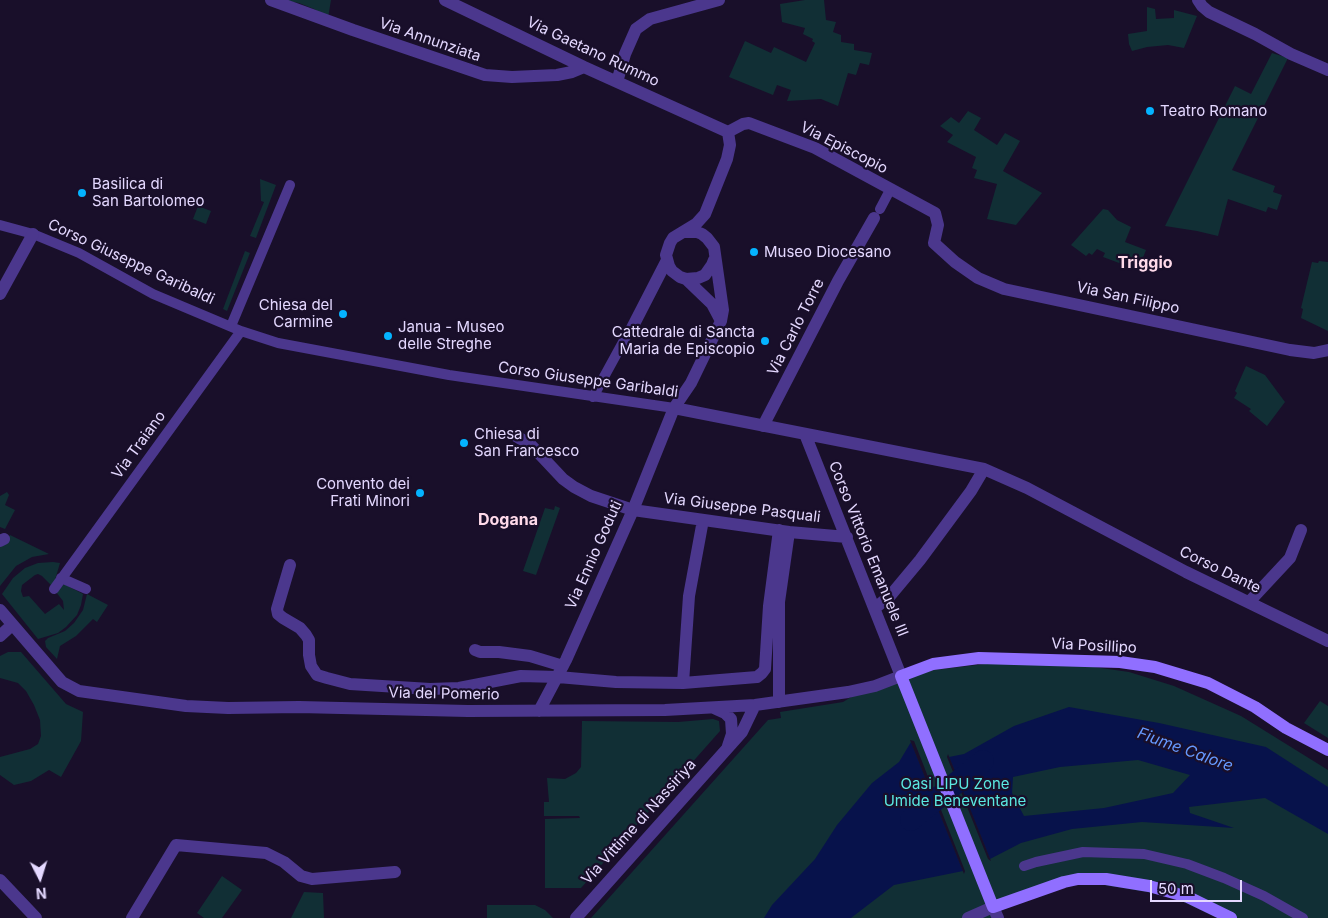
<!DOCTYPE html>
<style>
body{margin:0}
#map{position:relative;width:1328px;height:918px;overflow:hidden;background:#190f2a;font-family:Inter,sans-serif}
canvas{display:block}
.north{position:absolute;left:15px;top:853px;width:50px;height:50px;-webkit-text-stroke:4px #190f2a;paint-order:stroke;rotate:175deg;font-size:14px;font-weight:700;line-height:20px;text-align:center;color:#e4d8ff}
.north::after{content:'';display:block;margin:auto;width:18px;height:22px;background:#e4d8ff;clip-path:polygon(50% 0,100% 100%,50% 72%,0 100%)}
.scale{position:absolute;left:1150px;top:880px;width:92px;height:22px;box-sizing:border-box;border:2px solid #e4d8ff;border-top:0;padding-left:6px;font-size:15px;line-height:18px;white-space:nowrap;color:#e4d8ff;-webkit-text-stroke:4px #190f2a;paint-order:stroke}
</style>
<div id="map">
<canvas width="1328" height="918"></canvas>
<div class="north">N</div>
<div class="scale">50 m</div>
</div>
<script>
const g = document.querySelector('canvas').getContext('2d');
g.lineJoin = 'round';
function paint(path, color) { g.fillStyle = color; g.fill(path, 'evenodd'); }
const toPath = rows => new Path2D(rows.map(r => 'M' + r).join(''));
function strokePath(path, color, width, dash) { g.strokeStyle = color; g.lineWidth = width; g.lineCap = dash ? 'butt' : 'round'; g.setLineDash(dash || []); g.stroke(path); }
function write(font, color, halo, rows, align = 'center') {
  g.font = font + ' Inter,sans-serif'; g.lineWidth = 4.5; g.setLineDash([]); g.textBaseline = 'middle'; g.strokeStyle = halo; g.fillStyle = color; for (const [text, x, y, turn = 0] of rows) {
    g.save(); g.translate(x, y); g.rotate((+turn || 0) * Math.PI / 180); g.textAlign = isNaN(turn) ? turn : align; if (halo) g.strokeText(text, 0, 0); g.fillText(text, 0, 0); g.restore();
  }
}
paint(toPath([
 [281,0,331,0,328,18,314,9,299,3],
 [805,0,824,0,826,20,836,22,833,32,841,35,841,42,854,44,854,50,872,53,869,65,860,63,856,75,848,73,838,106,821,99,787,101,791,90,777,85,773,95,729,77,745,41,771,53,774,47,806,62,815,43,812,41,813,39,803,34,805,28,782,22,780,4],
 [1147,7,1155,9,1156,19,1174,18,1174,10,1197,16,1184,48,1168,45,1147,47,1132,51,1129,44,1128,34,1147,31],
 [1272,53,1288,58,1232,170,1275,186,1273,192,1282,195,1277,210,1268,207,1266,212,1228,199,1218,236,1197,231,1165,226,1235,86,1251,94],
 [968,111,981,118,974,130,997,145,1005,133,1020,141,1003,171,1042,193,1016,225,987,219,997,184,974,178,977,170,972,168,976,157,947,142,953,135,940,126,951,117,959,123],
 [260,179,276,185,256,238,250,236,264,202,261,201],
 [198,206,211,211,206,224,193,219],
 [1103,209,1108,210,1117,220,1131,227,1125,242,1146,250,1138,270,1103,257,1105,253,1097,249,1092,255,1089,253,1086,256,1071,245],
 [245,251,250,253,227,311,223,309],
 [1319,261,1328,262,1328,331,1301,318,1303,309,1301,308,1312,262,1318,263],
 [1246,366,1265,375,1285,402,1267,426,1249,411,1251,409,1234,398,1237,393,1235,391],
 [7,492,9,495,5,505,15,510,5,529,0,527,0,496],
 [555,506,560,508,536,575,523,571,545,508,554,510],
 [10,535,49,554,32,557,16,566,0,586,0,546],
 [53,562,60,563,53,587,42,576,38,574,35,575,22,585,21,591,23,597,29,596,45,614,59,604,64,610,63,601,56,592,64,584,83,594,81,605,77,615,66,627,58,633,38,639,2,594,13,578,25,568,38,563],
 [87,594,108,605,97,622,93,619,76,636,60,646,57,659,46,647,45,641,48,638,65,631,74,623,83,610],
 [8,652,21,652,66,704,83,712,81,741,61,777,49,770,31,781,14,785,0,775,0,757,30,749,38,744,41,736,40,720,34,705,26,691,18,683,0,678,0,656],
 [1002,662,1080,665,1129,672,1174,686,1241,716,1328,770,1328,918,1217,918,1171,896,1104,885,1069,884,1009,906,990,918,591,918,768,720,781,718,780,712,843,702,861,691,934,670],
 [1320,701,1328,706,1328,738,1304,723],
 [713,719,719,721,720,731,581,888,545,888,545,819,580,818,579,816,544,816,544,802,549,802,547,778,565,779,576,773,581,767,582,721,678,722],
 [222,876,242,890,222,918,204,918,197,913],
 [304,892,323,893,324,918,291,918],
 [487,905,535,905,545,910,553,918,487,918]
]), '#112f35');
paint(toPath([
 [1069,707,1159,723,1266,747,1328,787,1328,834,1265,798,1189,807,1190,813,1234,828,1142,822,1072,829,1021,843,990,859,949,757,964,754,1014,726],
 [1138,760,1190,775,1173,793,1104,808,1024,816,1012,793,1013,777,1060,767],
 [911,742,963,871,894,885,851,918,764,918,772,905,815,859,837,825,872,783,899,762]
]), '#07124b');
paint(toPath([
 [910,740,914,741,965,871,964,874],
 [948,754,973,816,991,861,988,859,947,757]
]), '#190f2a');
strokePath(toPath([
 [911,820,983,761]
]), '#07124b', 22);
strokePath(toPath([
 [880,209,890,190],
 [0,225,33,234,79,253,153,294,241,331,278,343,449,375,674,408],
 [231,326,290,185],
 [593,397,628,333],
 [61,578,86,589],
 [54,589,241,331],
 [1024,866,1036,862,1083,852,1144,854,1187,864,1224,878,1264,896,1303,918]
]), '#4b378d', 10);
strokePath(toPath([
 [271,0,353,30,485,75,512,77,557,75,572,72,584,67],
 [445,0,584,67,728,132],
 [1198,0,1202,6,1209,12,1255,34,1291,54,1328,70],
 [617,82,625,54,636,29,650,19,719,0],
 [728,132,743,124,749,123,815,148,935,213,938,225,934,243,955,262,978,278,1004,289,1290,350,1314,353,1328,350],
 [714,260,712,265,705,275,698,278,686,279,680,277,672,271,669,266,666,255,670,243,673,238,696,224,705,214,727,159,730,145,728,132],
 [686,279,712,304,721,321],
 [0,294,33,234],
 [632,328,667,260],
 [674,408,984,469,1027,488,1186,572,1328,641],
 [763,426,838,281,874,218],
 [516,436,531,445,563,479,574,487,591,496,633,510,789,532,847,537],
 [0,541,4,539],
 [290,565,277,609,278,614,283,618,300,628,306,635,309,640,309,655,311,666,317,675,327,678,350,684,430,689,459,688,521,676,558,677,616,682,683,683,757,677,762,673,765,669,769,606,779,530],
 [1249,602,1290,558,1301,530],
 [875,608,890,596,920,560,971,491,984,469],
 [0,610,62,682,79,691,186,706,228,708,299,707,468,711,665,710,755,705,848,692,875,686,901,676,805,434],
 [0,636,12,625],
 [475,650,480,652,499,652,530,656,563,666],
 [683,683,689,596,703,520],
 [779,702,779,602,789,532],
 [714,708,725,713,731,719,732,734,728,746],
 [539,711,566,660,633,510,674,408,691,383,721,321,723,310,714,247,707,238,702,234,697,232,684,232],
 [0,880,36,918],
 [132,918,176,845,266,853,284,862,301,876,312,879,395,872],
 [576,918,742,732,755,705]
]), '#4b378d', 12);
strokePath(toPath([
 [968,918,993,907,998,918]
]), '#4b378d', 12);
strokePath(toPath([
 [1231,918,1188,897,1149,886,1106,879,1078,879,1064,882,993,907,901,676,933,664,979,658,1120,662,1155,667,1208,683,1255,707,1286,728,1328,750]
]), '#906fff', 12);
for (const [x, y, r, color] of [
 [1150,111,5,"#04b3ff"],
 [82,193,5,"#04b3ff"],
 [754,252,5,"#04b3ff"],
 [343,314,5,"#04b3ff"],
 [388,336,5,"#04b3ff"],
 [765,341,5,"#04b3ff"],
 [464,443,5,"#04b3ff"],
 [420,493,5,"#04b3ff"]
]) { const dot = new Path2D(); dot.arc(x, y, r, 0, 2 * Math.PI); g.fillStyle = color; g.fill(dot); strokePath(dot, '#190f2a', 2); }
write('15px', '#e4d8ff', '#190f2a', [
 ["Via Annunziata",430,40,19],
 ["Via Gaetano Rummo",593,52,25],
 ["Via Episcopio",844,148,27],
 ["Corso Giuseppe Garibaldi",131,262,25],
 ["Via San Filippo",1128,298,12],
 ["Via Carlo Torre",796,327,-63],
 ["Corso Giuseppe Garibaldi",588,380,8],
 ["Via Traiano",139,445,-54],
 ["Via Giuseppe Pasquali",742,508,7],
 ["Corso Vittorio Emanuele III",868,549,68],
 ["Via Ennio Goduti",594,555,-66],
 ["Corso Dante",1220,570,26],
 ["Via Posillipo",1094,646,3],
 ["Via del Pomerio",444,694,1],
 ["Via Vittime di Nassiriya",639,822,-48]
]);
write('15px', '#e4d8ff', '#190f2a', [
 ["Teatro Romano",1160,111],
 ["Basilica di",92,184],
 ["San Bartolomeo",92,201],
 ["Museo Diocesano",764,252],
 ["Chiesa del",333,305,"right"],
 ["Carmine",333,322,"right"],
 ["Janua - Museo",398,327],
 ["delle Streghe",398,344],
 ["Cattedrale di Sancta",755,332,"right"],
 ["Maria de Episcopio",755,349,"right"],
 ["Chiesa di",474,434],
 ["San Francesco",474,451],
 ["Convento dei",410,484,"right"],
 ["Frati Minori",410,501,"right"]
], 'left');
write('15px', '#5be8e2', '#190f2a', [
 ["Oasi LIPU Zone",955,784],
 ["Umide Beneventane",955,801]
]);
write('bold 16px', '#ffdaea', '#190f2a', [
 ["Triggio",1145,263],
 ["Dogana",508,520]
]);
write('italic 16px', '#69f', '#190f2a', [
 ["Fiume Calore",1185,750,20]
]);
</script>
